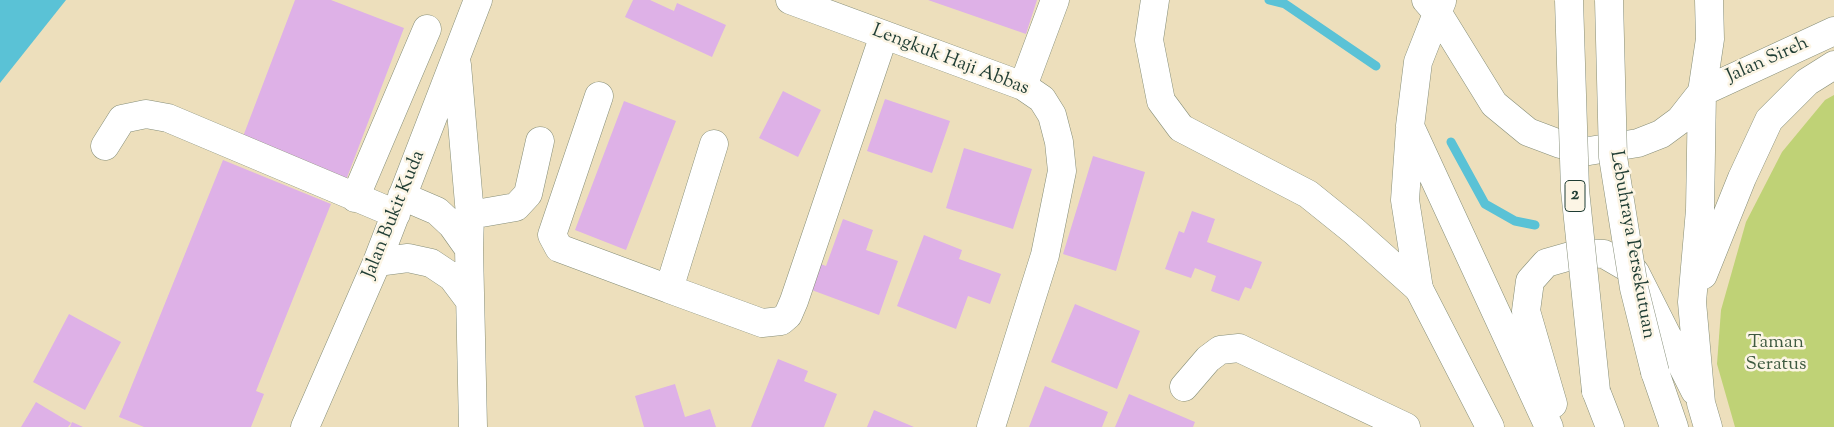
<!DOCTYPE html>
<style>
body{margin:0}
canvas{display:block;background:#eddfbc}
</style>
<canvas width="1834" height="427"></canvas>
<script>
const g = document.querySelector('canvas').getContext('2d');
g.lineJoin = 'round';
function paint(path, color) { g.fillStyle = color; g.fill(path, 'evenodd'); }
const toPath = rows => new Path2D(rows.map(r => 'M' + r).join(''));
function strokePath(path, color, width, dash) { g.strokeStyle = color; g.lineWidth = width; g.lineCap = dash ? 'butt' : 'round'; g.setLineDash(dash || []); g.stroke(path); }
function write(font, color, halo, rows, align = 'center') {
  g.font = font + ' "Sorts Mill Goudy",serif'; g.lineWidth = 5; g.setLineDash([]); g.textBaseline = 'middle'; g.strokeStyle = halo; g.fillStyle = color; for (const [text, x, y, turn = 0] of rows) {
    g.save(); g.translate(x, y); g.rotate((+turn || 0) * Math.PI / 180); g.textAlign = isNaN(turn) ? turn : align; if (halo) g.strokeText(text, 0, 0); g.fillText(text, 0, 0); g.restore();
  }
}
paint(toPath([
 [1834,95,1834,427,1735,427,1717,364,1721,310,1746,222,1782,152,1825,100]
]), '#bfd276');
paint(toPath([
 [0,0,66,0,0,83]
]), '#5ac2d6');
strokePath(toPath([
 [1269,0,1285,4,1376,66],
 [1451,142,1485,204,1515,221,1535,225]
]), '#5ac2d6', 9);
paint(toPath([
 [295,0,331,0,404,28,343,188,239,147],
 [633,0,650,0,674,11,677,3,726,25,712,57,625,17],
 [928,0,1037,0,1026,34],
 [783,91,821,110,798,157,759,138],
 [885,99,950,121,932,173,867,151],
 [624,101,676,121,626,250,575,230],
 [964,148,1032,169,1013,229,946,208],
 [1093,156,1145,172,1116,271,1063,254],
 [223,160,331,204,256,391,264,394,251,427,144,427,119,417],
 [1192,211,1215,219,1207,242,1262,262,1251,289,1245,287,1239,301,1211,291,1216,276,1195,268,1191,278,1165,269,1179,231,1184,233],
 [843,219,873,230,866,250,898,261,879,315,809,289,818,263,826,266],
 [924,235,962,250,959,259,1001,274,990,304,968,296,956,329,897,306],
 [1075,304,1140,331,1117,389,1051,362],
 [69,314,121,342,85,410,33,382],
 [778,359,808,371,804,381,837,394,824,427,751,427],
 [675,384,685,417,710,409,716,427,644,427,635,396],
 [1045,386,1108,412,1102,427,1029,427],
 [1129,394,1195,422,1193,427,1115,427],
 [36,402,71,423,68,427,21,427],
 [874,410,914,427,867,427],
 [72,422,83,427,70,427]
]), '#deb1e7');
const minor = toPath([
 [790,0,1023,86,1042,99,1052,115,1059,142,1062,171,1045,255,991,427],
 [457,65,470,215,469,249,473,427],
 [1023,86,1055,0],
 [599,96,552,235,559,248,669,289],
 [714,144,669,289,762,323,781,321,788,315,794,301,884,35],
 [105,146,122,119,146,114,168,118,396,214],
 [402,196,437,211,452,225,469,249],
 [355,198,427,29],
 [470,215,516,207,528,194,540,141],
 [377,262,408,258,431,263,452,277,470,301],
 [1419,289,1490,427],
 [1184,387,1208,359,1220,350,1239,348,1406,427],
 [305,427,377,262,478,0]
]);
const highway = toPath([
 [1155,0,1149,40,1161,101,1181,128,1308,194,1354,231,1419,289],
 [1426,0,1439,15,1494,104,1528,132,1560,144,1589,151,1638,143,1661,134,1680,120,1702,92,1834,31],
 [1442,1,1418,62,1410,126,1549,427],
 [1410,129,1405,200,1419,289],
 [1703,275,1742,178,1769,120,1807,82,1834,65],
 [1655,372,1674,427],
 [1596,391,1610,427],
 [1553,404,1526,311,1530,281,1546,263,1581,253,1604,254,1635,272,1695,391],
 [1708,427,1701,403,1692,302,1700,210,1702,92,1710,39,1709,0]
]);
strokePath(minor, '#868e78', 29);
strokePath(highway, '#868e78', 29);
strokePath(minor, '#fff', 28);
strokePath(highway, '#fff', 28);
const highwayBridge = toPath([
 [1569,0,1575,190,1596,391],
 [1609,0,1613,157,1634,288,1655,372]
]);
strokePath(highwayBridge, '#868e78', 29, []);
strokePath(highwayBridge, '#fff', 28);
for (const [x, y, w] of [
 [1575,196,20]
]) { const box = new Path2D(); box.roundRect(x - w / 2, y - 15.5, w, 31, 4); g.fillStyle = '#fcf5e5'; g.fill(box); strokePath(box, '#1f3d34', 1); }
write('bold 18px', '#1f3d34', null, [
 ["2",1575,196]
]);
write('19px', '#1f3d34', '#fcf5e5', [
 ["Lengkuk Haji Abbas",950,61,21],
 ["Jalan Sireh",1768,61,-24],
 ["Jalan Bukit Kuda",395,215,-68],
 ["Lebuhraya Persekutuan",1631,245,80]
]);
write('19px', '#3f5b41', '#fcf5e5', [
 ["Taman",1776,344],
 ["Seratus",1776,366]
]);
</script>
